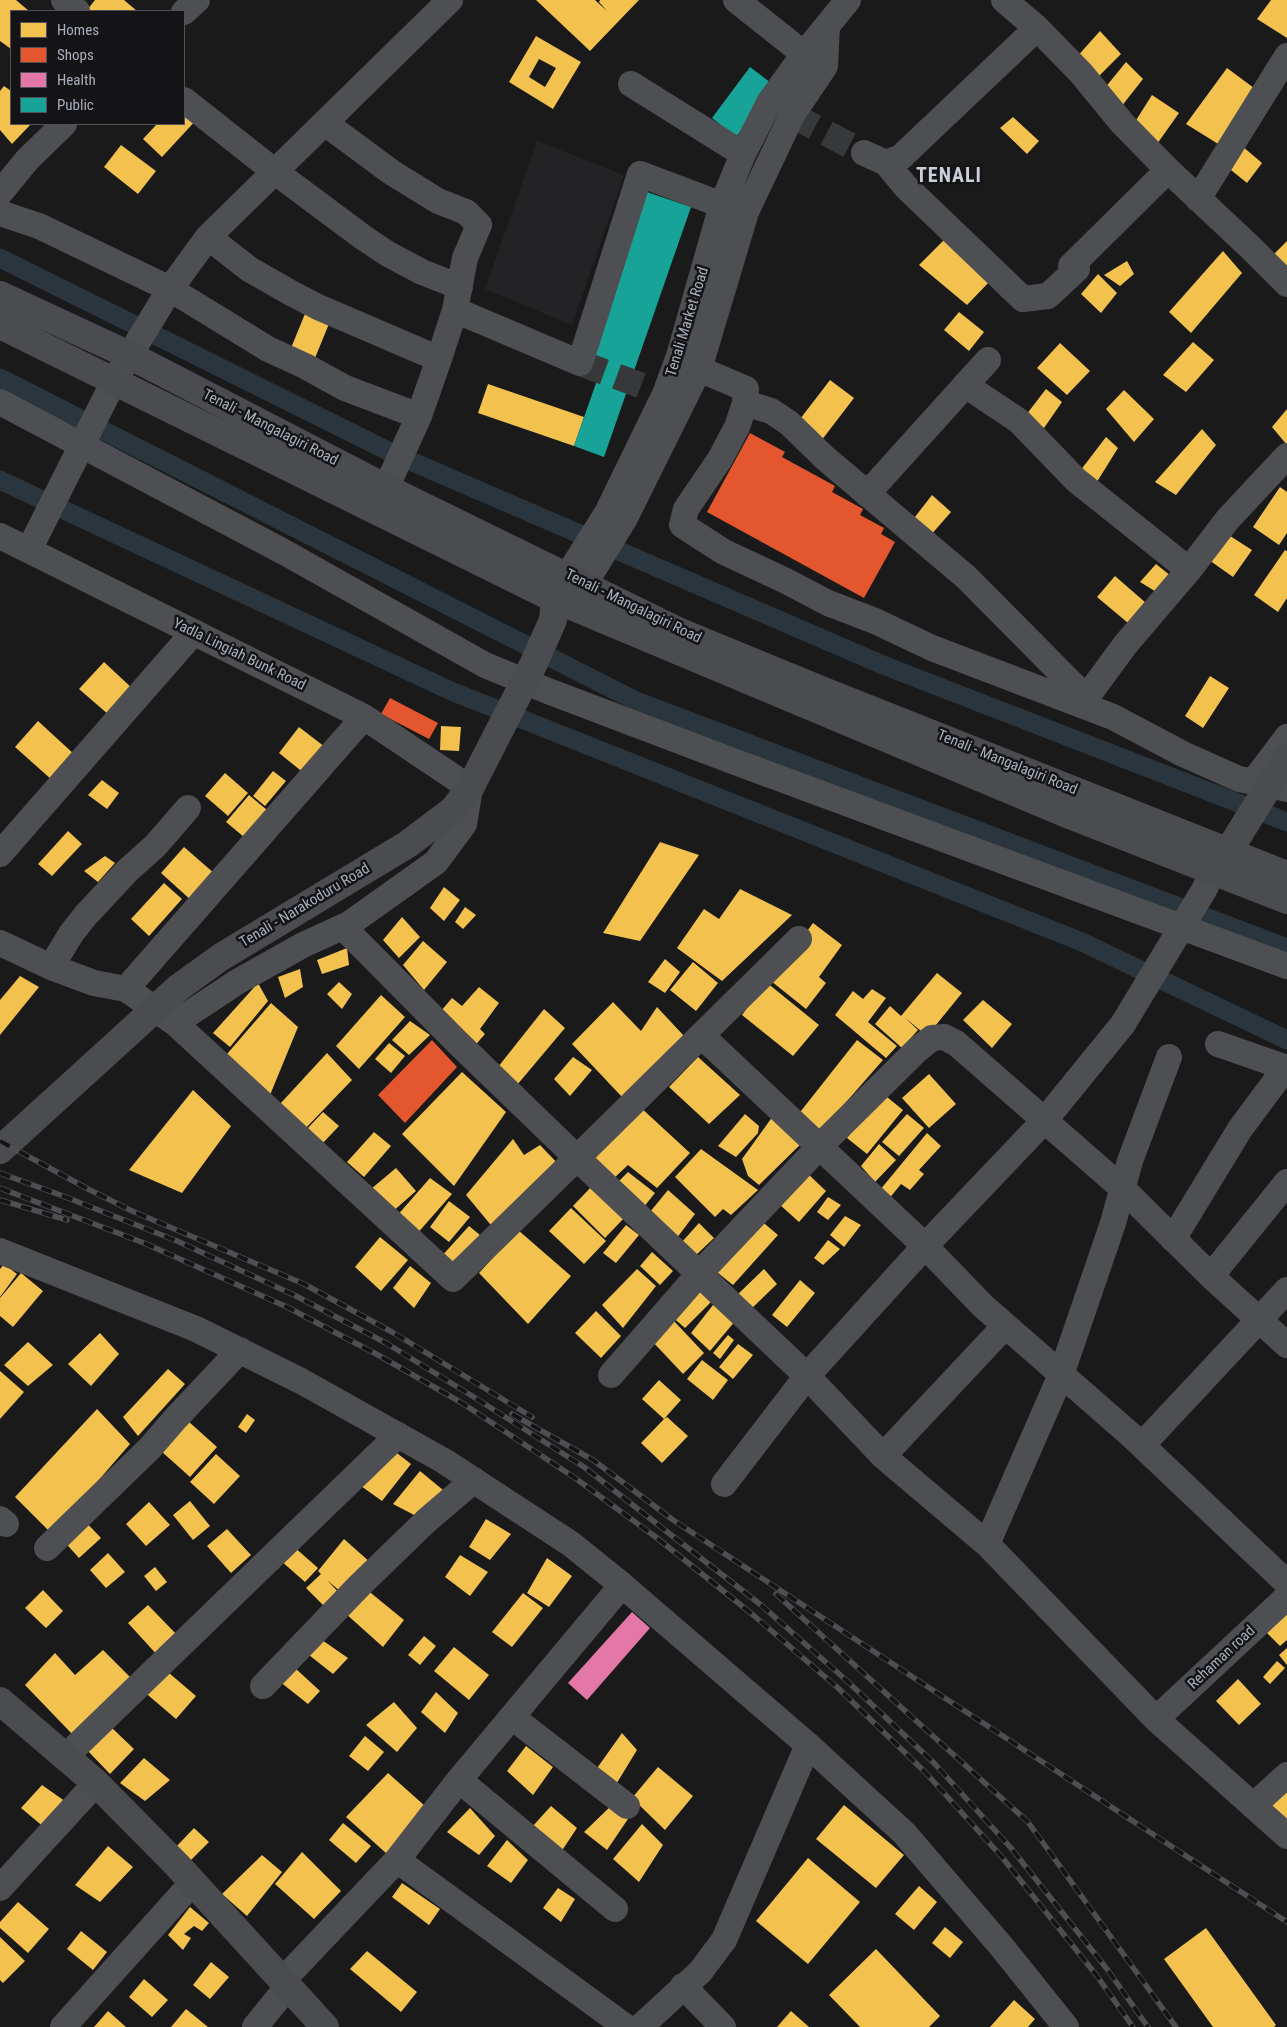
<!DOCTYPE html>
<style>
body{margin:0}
#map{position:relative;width:1287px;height:2027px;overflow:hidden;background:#1a1a1a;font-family:"Roboto Condensed",sans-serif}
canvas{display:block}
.legend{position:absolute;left:10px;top:10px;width:175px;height:115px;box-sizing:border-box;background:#141416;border:1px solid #505258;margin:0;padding:6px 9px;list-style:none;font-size:15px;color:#aaafbc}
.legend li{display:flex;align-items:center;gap:10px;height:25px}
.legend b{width:25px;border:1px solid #505258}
</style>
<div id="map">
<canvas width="1287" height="2027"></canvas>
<ul class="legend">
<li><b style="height:14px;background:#f2c14e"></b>Homes</li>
<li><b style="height:14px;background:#e4572e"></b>Shops</li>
<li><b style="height:14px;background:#e377a8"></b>Health</li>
<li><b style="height:14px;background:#17a398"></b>Public</li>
</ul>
</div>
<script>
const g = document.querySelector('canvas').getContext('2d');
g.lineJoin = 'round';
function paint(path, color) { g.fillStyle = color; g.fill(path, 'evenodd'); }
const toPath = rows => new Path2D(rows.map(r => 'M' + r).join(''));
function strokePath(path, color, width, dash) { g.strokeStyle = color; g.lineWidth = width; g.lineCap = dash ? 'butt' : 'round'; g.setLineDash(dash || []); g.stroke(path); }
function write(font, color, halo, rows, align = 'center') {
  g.font = font + ' "Roboto Condensed",sans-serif'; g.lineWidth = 5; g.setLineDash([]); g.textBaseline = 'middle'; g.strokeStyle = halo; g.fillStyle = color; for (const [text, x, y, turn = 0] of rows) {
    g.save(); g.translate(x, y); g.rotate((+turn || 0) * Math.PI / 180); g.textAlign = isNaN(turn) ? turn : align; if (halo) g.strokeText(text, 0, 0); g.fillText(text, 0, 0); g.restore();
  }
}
paint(toPath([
 [537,141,624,175,572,325,485,289]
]), '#232326');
paint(toPath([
 [0,0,16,0,29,11,11,11,11,49,0,41],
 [95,0,124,0,137,11,89,11,87,10],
 [536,0,595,0,607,11,599,2,600,0,639,0,590,51],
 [1271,0,1287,0,1287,38,1257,19],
 [1100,31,1121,54,1096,79,1075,59],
 [536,36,581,62,553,109,509,82],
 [539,59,556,68,545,87,529,77],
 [1126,62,1143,79,1121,107,1104,89],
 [1227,68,1258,91,1223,147,1186,124],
 [4,86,11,91,11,124,31,124,12,144,0,130,0,91],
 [1152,95,1179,113,1157,144,1133,125],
 [184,105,198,118,162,157,143,139,157,124,184,124],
 [1013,117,1039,141,1027,154,1000,128],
 [121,145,156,171,138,194,104,167],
 [1242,146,1262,163,1247,183,1226,166],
 [948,236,993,278,967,305,919,265],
 [1287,241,1287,269,1273,255],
 [1223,251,1242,273,1191,333,1169,312],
 [1127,261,1134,274,1120,286,1104,275],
 [1098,274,1117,293,1101,313,1081,294],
 [309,304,333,314,315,358,291,348],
 [959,312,984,332,969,351,944,330],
 [1193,342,1214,360,1186,392,1163,375],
 [1060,343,1090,371,1067,395,1037,368],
 [830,380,854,398,821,441,797,423],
 [488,384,584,417,574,446,478,413],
 [1046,389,1062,402,1044,428,1026,415],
 [1124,390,1154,419,1134,442,1106,409],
 [1287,409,1287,445,1272,427],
 [1202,429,1216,445,1176,495,1155,482],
 [1106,437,1118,448,1095,485,1080,471],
 [1280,487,1287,492,1287,533,1279,545,1253,527],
 [932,495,951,512,930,536,911,522],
 [1227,534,1252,550,1233,577,1209,560],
 [1285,550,1287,551,1287,598,1278,612,1254,595],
 [1156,564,1171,576,1158,593,1140,582],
 [1115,576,1146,603,1128,623,1097,597],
 [104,662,133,689,109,715,79,689],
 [1210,676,1229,688,1203,728,1185,716],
 [38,721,75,755,52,780,15,747],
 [441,726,461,727,459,751,440,750],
 [299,727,325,747,305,774,279,753],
 [273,771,286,781,265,806,253,796],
 [225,773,248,793,228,816,205,796],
 [102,780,119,793,107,809,88,795],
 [249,795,267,810,244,837,226,822],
 [68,831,82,844,52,876,38,864],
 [660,842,699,855,640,941,603,933],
 [184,847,215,874,192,901,161,873],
 [105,856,115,863,98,882,84,871],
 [164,883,182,899,149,936,131,919],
 [444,887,460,900,444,921,430,908],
 [740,889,792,915,722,981,677,948,704,909,719,919],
 [465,907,476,915,463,929,455,922],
 [402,917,420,937,399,958,383,940],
 [813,923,842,945,819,977,826,983,806,1009,771,981],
 [423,941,447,962,424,990,403,965],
 [347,948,349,965,322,974,317,960],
 [665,959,680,972,665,993,648,982],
 [693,962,718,983,696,1011,670,990],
 [300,969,303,987,285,998,278,977],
 [937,973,962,993,927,1036,904,1017,918,1030,902,1048,875,1024,890,1006,901,1016],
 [20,976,39,987,0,1035,0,1000],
 [339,982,352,994,342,1009,327,994],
 [766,982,819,1025,793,1056,742,1015],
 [258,983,268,1001,230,1047,213,1033],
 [479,987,499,1003,480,1029,485,1034,472,1049,441,1011,452,998,462,1006],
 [872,989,886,998,868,1022,897,1046,886,1058,835,1015,853,991,863,999],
 [381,995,405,1017,359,1069,336,1046],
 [983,1000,1012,1024,992,1048,963,1020],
 [613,1002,641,1031,657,1007,684,1036,623,1098,572,1044],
 [271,1003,298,1027,270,1095,227,1054],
 [544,1009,565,1028,517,1085,498,1067],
 [410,1021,430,1035,409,1055,392,1040],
 [857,1040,883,1060,819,1133,797,1116],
 [389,1043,405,1056,391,1073,375,1059],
 [327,1053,352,1080,303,1131,280,1104],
 [573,1057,592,1070,570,1096,554,1079],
 [698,1057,740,1095,709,1124,669,1087],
 [462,1072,506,1112,454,1186,402,1134],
 [929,1074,956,1104,929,1128,902,1098],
 [193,1090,231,1126,182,1193,129,1170],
 [882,1093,903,1110,867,1154,847,1138],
 [639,1106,690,1153,657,1188,628,1165,612,1180,588,1158],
 [323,1112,339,1126,322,1144,307,1129],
 [745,1114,759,1126,758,1133,736,1157,718,1146],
 [907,1114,924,1128,899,1156,882,1142],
 [773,1116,806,1139,759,1185,748,1176,742,1159],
 [374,1132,391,1146,364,1177,347,1162],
 [927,1133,941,1146,919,1170,924,1174,910,1190,901,1184,888,1200,880,1190],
 [513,1139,524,1155,540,1145,561,1167,495,1230,466,1195],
 [879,1144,896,1160,875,1182,861,1166],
 [701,1149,758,1190,731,1215,723,1209,715,1217,675,1177],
 [396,1168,416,1191,391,1213,371,1189],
 [628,1172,655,1193,643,1208,614,1186],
 [807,1173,826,1191,799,1222,779,1204],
 [430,1178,452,1194,415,1236,396,1217],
 [592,1186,625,1217,605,1238,573,1206],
 [668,1190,695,1214,676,1239,650,1212],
 [828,1197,841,1205,828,1220,817,1212],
 [449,1201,470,1217,449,1242,430,1227],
 [571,1208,606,1241,584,1264,549,1231],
 [845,1216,861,1225,844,1247,830,1235],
 [759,1219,778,1235,733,1285,713,1269],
 [699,1223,714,1238,695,1256,681,1243],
 [626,1225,639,1235,616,1263,603,1253],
 [469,1226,480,1235,452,1268,440,1258],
 [518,1230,571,1276,528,1324,479,1273],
 [380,1237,408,1260,381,1291,355,1267],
 [828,1240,840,1249,823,1265,814,1258],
 [652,1252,673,1271,660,1285,640,1266],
 [4,1264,17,1274,0,1297,0,1269],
 [410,1266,431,1283,414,1308,393,1288],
 [637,1269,656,1286,623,1328,602,1305],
 [764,1269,777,1284,749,1311,736,1296],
 [21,1273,43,1291,13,1327,0,1316,0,1298],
 [800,1280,815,1293,787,1327,772,1315],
 [698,1288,711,1302,685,1328,670,1315],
 [713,1305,736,1320,710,1351,691,1333],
 [596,1311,621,1336,601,1358,575,1333],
 [673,1320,704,1353,683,1374,651,1340],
 [100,1333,119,1354,91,1386,68,1364],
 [728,1335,734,1340,720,1359,713,1353],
 [28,1342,53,1365,28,1386,4,1365],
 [738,1344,753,1355,733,1379,719,1367],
 [702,1360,728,1380,713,1400,687,1379],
 [168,1369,185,1384,138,1436,123,1417],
 [0,1371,24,1392,0,1419],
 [659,1380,681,1400,664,1419,667,1417,688,1436,662,1463,641,1443,664,1419,642,1399],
 [97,1409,130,1444,52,1534,15,1497],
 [247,1414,255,1420,246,1433,238,1427],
 [188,1421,217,1447,190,1477,161,1451],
 [393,1450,411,1464,382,1501,361,1486],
 [216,1454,240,1476,214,1504,190,1482],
 [420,1471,443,1490,418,1517,393,1504],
 [190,1501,210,1526,193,1540,173,1515],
 [149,1502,170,1525,146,1546,126,1524],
 [82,1518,101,1538,79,1558,61,1538],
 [486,1519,511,1534,490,1560,469,1547],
 [227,1529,251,1555,231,1573,207,1546],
 [344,1539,371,1563,342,1593,327,1580,342,1596,328,1610,306,1588,321,1574,318,1571],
 [293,1546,318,1568,305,1582,280,1560],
 [108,1553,125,1572,106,1588,90,1570],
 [460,1555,488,1572,470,1596,445,1577],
 [547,1558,572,1576,549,1607,527,1593],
 [155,1567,167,1582,156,1591,144,1576],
 [366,1589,404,1620,383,1647,345,1613],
 [43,1590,63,1611,46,1628,25,1608],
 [523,1593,543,1608,512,1647,492,1632],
 [148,1605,180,1638,159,1657,128,1623],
 [1287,1607,1287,1640,1280,1646,1264,1630],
 [424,1636,436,1646,420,1665,408,1655],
 [322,1640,348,1658,333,1674,309,1655],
 [454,1647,489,1675,469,1700,434,1671],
 [1287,1648,1287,1665,1279,1655],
 [103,1650,131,1678,74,1736,25,1685,55,1653,75,1675],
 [1277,1661,1285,1668,1270,1684,1263,1677],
 [162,1667,196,1696,176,1719,142,1690],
 [295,1668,320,1691,308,1704,279,1681],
 [1238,1679,1261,1704,1239,1725,1216,1701],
 [436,1692,458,1713,445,1733,421,1712],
 [394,1702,417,1728,397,1752,366,1725],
 [111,1727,134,1749,110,1774,87,1750],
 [622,1733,637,1750,615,1786,595,1771],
 [365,1736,384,1752,368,1771,349,1756],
 [526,1746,553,1767,533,1795,507,1771],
 [144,1758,170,1780,145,1801,120,1783],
 [658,1767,693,1796,665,1830,632,1798],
 [388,1773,425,1806,387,1854,346,1817],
 [42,1785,69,1804,45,1828,21,1808],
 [1287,1789,1287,1834,1265,1809],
 [612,1805,628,1819,607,1850,584,1832],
 [844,1805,904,1855,876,1888,816,1839],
 [551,1806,577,1828,561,1852,532,1827],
 [470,1808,495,1836,479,1855,447,1832],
 [343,1823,371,1846,356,1863,329,1840],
 [642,1824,663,1845,639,1882,613,1859],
 [194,1828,209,1842,188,1863,174,1849],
 [507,1840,528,1860,511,1883,487,1866],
 [108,1846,133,1867,100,1902,75,1885],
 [302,1852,341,1891,314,1919,275,1884],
 [262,1855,282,1872,247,1916,222,1894],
 [808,1858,860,1902,808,1964,756,1921],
 [402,1883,440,1909,429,1925,392,1897],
 [919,1886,937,1902,914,1930,895,1914],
 [558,1888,575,1899,561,1922,543,1908],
 [18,1902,49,1929,28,1953,0,1928,0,1922],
 [190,1907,209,1923,202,1931,194,1926,184,1934,191,1938,183,1950,168,1935],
 [945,1927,963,1942,950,1958,932,1943],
 [1206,1928,1276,2025,1274,2027,1213,2027,1164,1959],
 [81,1931,107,1952,93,1970,67,1949],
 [0,1937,25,1961,3,1983,0,1980],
 [876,1949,940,2016,929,2027,860,2027,829,1995],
 [367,1951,417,1992,401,2012,350,1969],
 [211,1962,229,1977,210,1999,193,1985],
 [144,1979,168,2000,152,2017,129,1997],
 [1014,2000,1035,2019,1028,2027,990,2027],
 [186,2009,208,2027,171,2027],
 [108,2011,126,2027,94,2027],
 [791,2011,809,2027,777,2027]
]), '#f2c14e');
paint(toPath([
 [750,433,785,452,782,457,835,486,832,492,863,509,860,515,884,528,881,534,895,542,864,598,707,512],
 [390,698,438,723,429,739,381,714],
 [432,1040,457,1067,405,1123,378,1095]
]), '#e4572e');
paint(toPath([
 [632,1612,650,1628,587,1700,568,1683]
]), '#e377a8');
paint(toPath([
 [750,67,775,86,736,137,712,118],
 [647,192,691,207,604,457,574,446,602,366,588,361]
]), '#17a398');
strokePath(toPath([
 [0,258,392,453,883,665,1287,822],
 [0,378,636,701,1287,948],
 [0,480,451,691,1082,942,1287,1040]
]), '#2b353d', 19);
strokePath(toPath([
 [792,115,864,153],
 [580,363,651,389]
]), '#37383a', 26, [26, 13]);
strokePath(toPath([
 [64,0,77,11],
 [736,0,804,54],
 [1004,0,1037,28,1081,73,1122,123,1168,170,1251,248,1287,284],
 [184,12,197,0],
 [631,84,743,154],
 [184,100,274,171,364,238,388,254,422,272,460,287],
 [325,123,391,172,438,201,466,212,479,225,465,258,455,310,439,359,419,416,386,488],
 [864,153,886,163,901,157,1037,28],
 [886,163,906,187,1023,299,1048,296,1077,269],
 [0,193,27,160,64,124],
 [1198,199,1287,56],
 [0,213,39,226,170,289,268,349,305,366,345,388,419,416],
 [208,237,249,269,291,293,318,307,439,359],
 [1071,266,1168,170],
 [455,310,580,363,640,174,722,205],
 [699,369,746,389,745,403,737,427,720,459,686,509,682,525,724,552,784,580,828,603,875,621,932,648,1113,717,1183,754,1239,779,1287,789],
 [965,385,1019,421,1076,480,1189,570],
 [0,402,284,552,485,665,548,691,730,760,1287,966],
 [745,403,771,411,789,423,825,458,966,577,1086,698],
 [867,494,988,360],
 [0,536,364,717,470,788,464,824,436,862,349,924,303,945,237,982,175,1023],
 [29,550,114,381,170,289,208,237,450,0],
 [568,575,607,513,665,394,679,356,722,205,743,154,770,101,804,54,848,0],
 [584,585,625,518,699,369,746,212,792,115,825,66,827,26],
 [1081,705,1125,645,1189,570,1228,519,1287,456],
 [1253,782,1287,737],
 [0,854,194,632],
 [343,927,457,1042,577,1158,799,939],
 [0,943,51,967,94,983,126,989,364,717],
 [51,967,71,934,85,916,128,870,155,846,188,808],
 [126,989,175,1023,453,1279,577,1158,807,1376,925,1246,1045,1120,1123,1024,1204,890,1213,872],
 [702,1036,925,1246,983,1306,1132,1436,1287,1583],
 [1218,1044,1287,1068],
 [1173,1239,1240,1129,1286,1067],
 [0,1251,196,1329,301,1381,444,1461,571,1544,622,1585,808,1745,904,1833,1001,1946,1066,2027],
 [1211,1276,1287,1182],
 [611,1375,699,1274,820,1146,917,1050,932,1038,944,1037,956,1043,1123,1189,1211,1276,1287,1345],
 [1142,1445,1287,1290],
 [883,1456,1005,1326],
 [724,1484,807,1376,883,1456,987,1544,1156,1719,1287,1836],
 [0,1519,6,1524],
 [987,1544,1061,1375,1113,1223,1130,1161,1169,1057],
 [47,1548,150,1448,176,1418,240,1350],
 [263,1686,359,1586,426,1521,474,1480],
 [512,1717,627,1806],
 [1156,1719,1287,1597],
 [65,1757,398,1435],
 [459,1780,615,1909],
 [1253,1806,1287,1775],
 [397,1860,626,2027],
 [0,1888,96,1783],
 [283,1980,397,1860,459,1780,622,1585],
 [683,1986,723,2027],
 [63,2027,193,1882],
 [255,2027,288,1986],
 [640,2027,700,1972,724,1940,808,1745]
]), '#4e4f53', 26);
strokePath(toPath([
 [0,295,129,355,386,488,680,632,821,690,1287,875],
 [0,325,555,599,1072,816,1287,900],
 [1217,866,1236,839,1287,757],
 [0,1150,178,988,221,957,408,844,453,810,470,788,533,665,553,620,555,599,563,585],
 [0,1701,96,1783,177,1865,325,2027]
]), '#4b4c4f', 28);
const rail = toPath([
 [0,1141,88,1189,132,1211,304,1284,392,1332,532,1417],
 [0,1173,63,1196,177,1241,294,1295,386,1343,469,1394,584,1467,761,1605,846,1680,934,1763,1011,1848,1107,1969,1148,2027],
 [0,1188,144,1243,287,1307,378,1355,462,1403,575,1478,657,1538,752,1614,838,1688,925,1772,1001,1856,1097,1976,1133,2027],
 [0,1200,67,1220],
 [512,1414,593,1460,673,1520,1287,1922],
 [776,1594,1028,1822,1176,2027]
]);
strokePath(rail, '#4e4f52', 5.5);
strokePath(rail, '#141416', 4, [11]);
write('15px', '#aaafbc', '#141416', [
 ["Tenali Market Road",688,322,-73],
 ["Tenali - Mangalagiri Road",270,428,27],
 ["Tenali - Mangalagiri Road",633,607,26],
 ["Yadla Lingiah Bunk Road",239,655,26],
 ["Tenali - Mangalagiri Road",1007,763,22],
 ["Tenali - Narakoduru Road",305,906,-31],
 ["Rehaman road",1222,1658,-43]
]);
g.letterSpacing = '1px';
write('bold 20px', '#cbcfd8', '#141416', [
 ["TENALI",949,177]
]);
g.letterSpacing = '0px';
</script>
